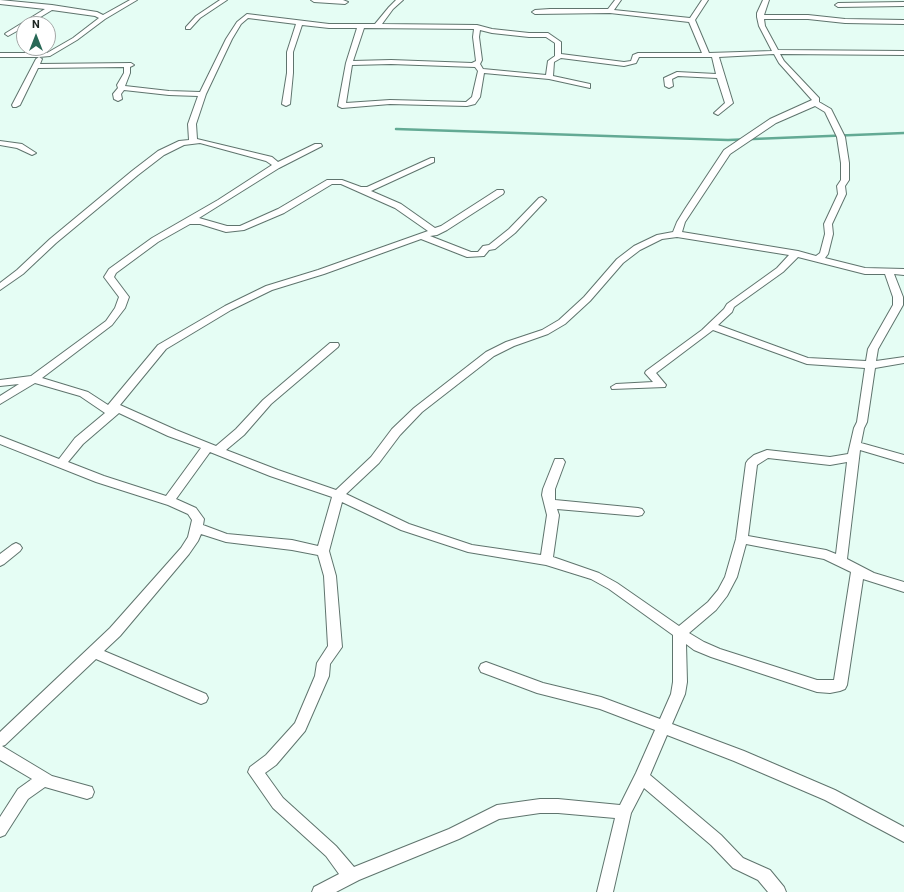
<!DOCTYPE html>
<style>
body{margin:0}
#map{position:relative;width:904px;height:892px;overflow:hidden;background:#e5fdf4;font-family:Roboto,sans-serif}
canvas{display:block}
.north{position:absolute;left:16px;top:16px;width:40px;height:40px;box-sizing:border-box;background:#fff;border:1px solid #a4a7a6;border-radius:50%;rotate:0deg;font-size:11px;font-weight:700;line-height:16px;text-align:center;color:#1b2320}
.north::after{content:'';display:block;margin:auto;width:14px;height:18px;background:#286856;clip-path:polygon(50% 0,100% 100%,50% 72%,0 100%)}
</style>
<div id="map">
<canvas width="904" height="892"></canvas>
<div class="north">N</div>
</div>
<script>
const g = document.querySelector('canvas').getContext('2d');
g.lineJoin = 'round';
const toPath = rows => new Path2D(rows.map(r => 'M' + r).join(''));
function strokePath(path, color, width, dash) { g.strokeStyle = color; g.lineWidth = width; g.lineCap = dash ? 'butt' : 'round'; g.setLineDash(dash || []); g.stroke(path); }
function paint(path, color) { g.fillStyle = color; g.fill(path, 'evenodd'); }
strokePath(toPath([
 [396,129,728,140,904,133]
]), '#63aa94', 2.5);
const minor = toPath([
 [0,0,52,5,97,12,103,15,130,0,137,0,105,19,77,40,50,56,39,57,42,59,40,64,131,63,134,65,130,67,130,73,125,86,169,91,200,92,226,39,237,22,247,14,329,24,375,24,389,7,396,0,403,0,393,9,382,24,477,25,492,29,529,33,548,33,561,42,561,54,624,62,631,61,633,55,638,53,702,53,689,22,610,13,535,14,532,12,535,10,550,9,608,9,615,0,621,0,614,10,690,18,702,0,708,0,695,20,709,53,772,51,759,26,757,17,757,13,763,0,769,0,764,15,808,15,845,19,904,20,904,24,845,23,808,19,764,19,765,26,778,50,904,51,904,55,780,54,784,61,819,98,819,102,831,109,845,137,849,163,849,180,845,186,846,194,832,224,833,234,828,254,825,258,865,268,904,269,904,275,894,274,903,297,903,305,878,349,876,361,904,357,904,363,875,368,867,422,864,428,861,443,904,455,904,463,860,450,847,559,874,573,904,582,904,592,863,579,847,685,845,689,840,691,830,693,817,692,711,657,694,650,686,644,687,682,685,694,672,724,744,751,835,790,904,827,904,842,825,800,734,761,667,735,650,775,721,835,743,858,770,870,784,887,786,892,768,892,758,880,733,868,711,845,644,788,631,813,613,892,597,892,615,818,558,813,540,813,499,819,459,839,359,880,336,892,312,892,314,887,339,874,326,856,273,808,248,772,250,767,266,755,295,723,315,676,317,663,328,646,324,576,318,555,292,550,226,542,201,534,198,541,189,554,120,636,104,651,206,694,208,698,206,702,201,704,196,702,96,659,5,745,2,746,52,776,92,787,94,792,92,797,87,799,45,787,28,799,5,835,0,837,0,817,18,789,32,779,0,760,0,732,110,628,181,548,188,537,192,520,188,514,168,505,96,482,0,444,0,436,59,459,75,438,105,413,80,396,35,383,0,404,0,396,19,384,0,386,0,380,31,376,106,321,115,308,119,297,104,277,109,269,152,238,218,200,272,165,266,161,200,143,184,145,164,155,138,175,56,243,23,274,0,290,0,283,17,270,50,239,132,171,158,151,179,141,189,140,188,124,198,96,169,95,124,90,121,94,122,99,118,101,114,99,113,94,118,88,117,85,124,73,124,67,38,68,20,105,16,107,13,107,12,105,36,59,39,57,0,57,0,53,47,53,73,38,99,18,95,16,52,10,29,24,24,24,24,27,8,36,5,34,6,33,45,9,0,4,0,0],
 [248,18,296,24,287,52,287,73,282,104,286,106,290,104,293,73,293,52,302,25,329,28,357,28,346,63,338,106,342,108,390,104,467,106,475,104,480,97,484,73,549,79,590,88,590,84,553,76,554,62,561,58,624,66,636,63,639,57,712,57,716,74,677,72,664,78,665,86,669,88,673,86,672,79,678,76,717,78,725,103,714,113,718,115,733,103,719,57,774,54,779,63,812,100,770,119,724,150,685,209,677,222,673,232,657,235,634,246,617,259,584,297,559,320,542,330,506,342,486,352,414,408,392,429,371,457,336,490,278,470,226,450,244,435,271,404,338,347,339,345,338,343,330,343,263,400,236,429,216,446,176,430,120,405,166,349,231,310,272,290,324,274,421,239,467,257,484,256,489,250,495,249,515,233,546,200,542,197,539,198,509,229,489,245,483,246,478,252,471,252,430,236,437,235,447,230,503,194,504,192,503,190,497,190,441,226,435,228,401,204,371,191,434,162,434,158,431,158,367,187,361,187,342,180,327,180,278,209,240,226,227,226,199,218,279,168,322,146,321,144,315,144,278,162,272,157,197,139,196,124,206,94,232,39,241,24,248,18],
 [364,28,474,29,473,37,476,61,472,63,391,60,353,61,364,28],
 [480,30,492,33,529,37,546,37,555,43,555,56,548,61,546,75,483,69,480,64,482,60,479,37,480,30],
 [391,64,475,67,478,71,472,97,466,102,390,100,346,103,352,65,391,64],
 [815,106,825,112,837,137,841,163,841,180,837,186,838,194,824,224,825,234,820,253,816,256,798,251,682,232,685,222,730,154,776,123,815,106],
 [332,184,341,184,395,208,428,231,318,270,266,286,225,306,158,345,108,405,88,392,42,378,112,325,125,308,129,297,114,277,116,273,158,242,190,224,200,224,226,232,244,230,284,213,332,184],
 [677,237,789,255,777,268,727,304,724,309,702,330,646,371,645,373,653,382,616,384,611,387,612,389,665,387,666,385,656,373,713,330,807,364,865,368,857,422,854,428,848,454,830,457,767,450,754,455,748,460,746,463,736,539,725,577,718,590,708,602,679,626,617,583,599,573,553,557,559,515,557,509,638,516,642,515,644,512,642,509,638,508,555,500,555,489,565,462,563,459,555,459,543,489,542,495,547,515,541,555,472,545,409,524,346,494,379,463,400,435,422,412,494,356,514,346,548,334,565,324,590,301,623,263,640,250,662,239,677,237],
 [798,257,865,274,885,274,893,297,893,305,868,349,866,361,808,358,718,325,732,312,734,307,783,272,798,257],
 [119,413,168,436,201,448,166,496,104,476,68,462,83,444,119,413],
 [210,452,270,476,332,497,318,546,292,540,227,534,203,525,204,519,196,508,176,499,210,452],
 [768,458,830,465,847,462,836,554,826,550,748,536,757,465,768,458],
 [342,502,401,530,468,552,546,565,591,579,609,589,673,635,673,682,671,694,660,719,601,697,543,683,486,662,481,664,479,668,481,672,537,693,600,709,655,730,636,773,620,805,558,799,540,799,497,805,449,829,354,867,336,846,283,798,265,773,276,765,305,731,329,676,330,664,342,647,336,576,329,551,342,502],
 [746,544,824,559,851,572,834,680,817,680,720,649,704,642,689,633,716,610,727,596,737,577,746,544],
 [220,0,227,0,200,18,190,29,186,29,186,27,196,16,220,0],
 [311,0,343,0,348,2,345,4,314,2,311,0],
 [904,2,904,6,838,7,835,5,838,3,904,2],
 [0,141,22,144,36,153,32,155,17,148,0,145,0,141],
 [16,543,20,545,22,548,20,551,4,564,0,566,0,554,12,545,16,543]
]);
strokePath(minor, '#5f746d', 2);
paint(minor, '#fff');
</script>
